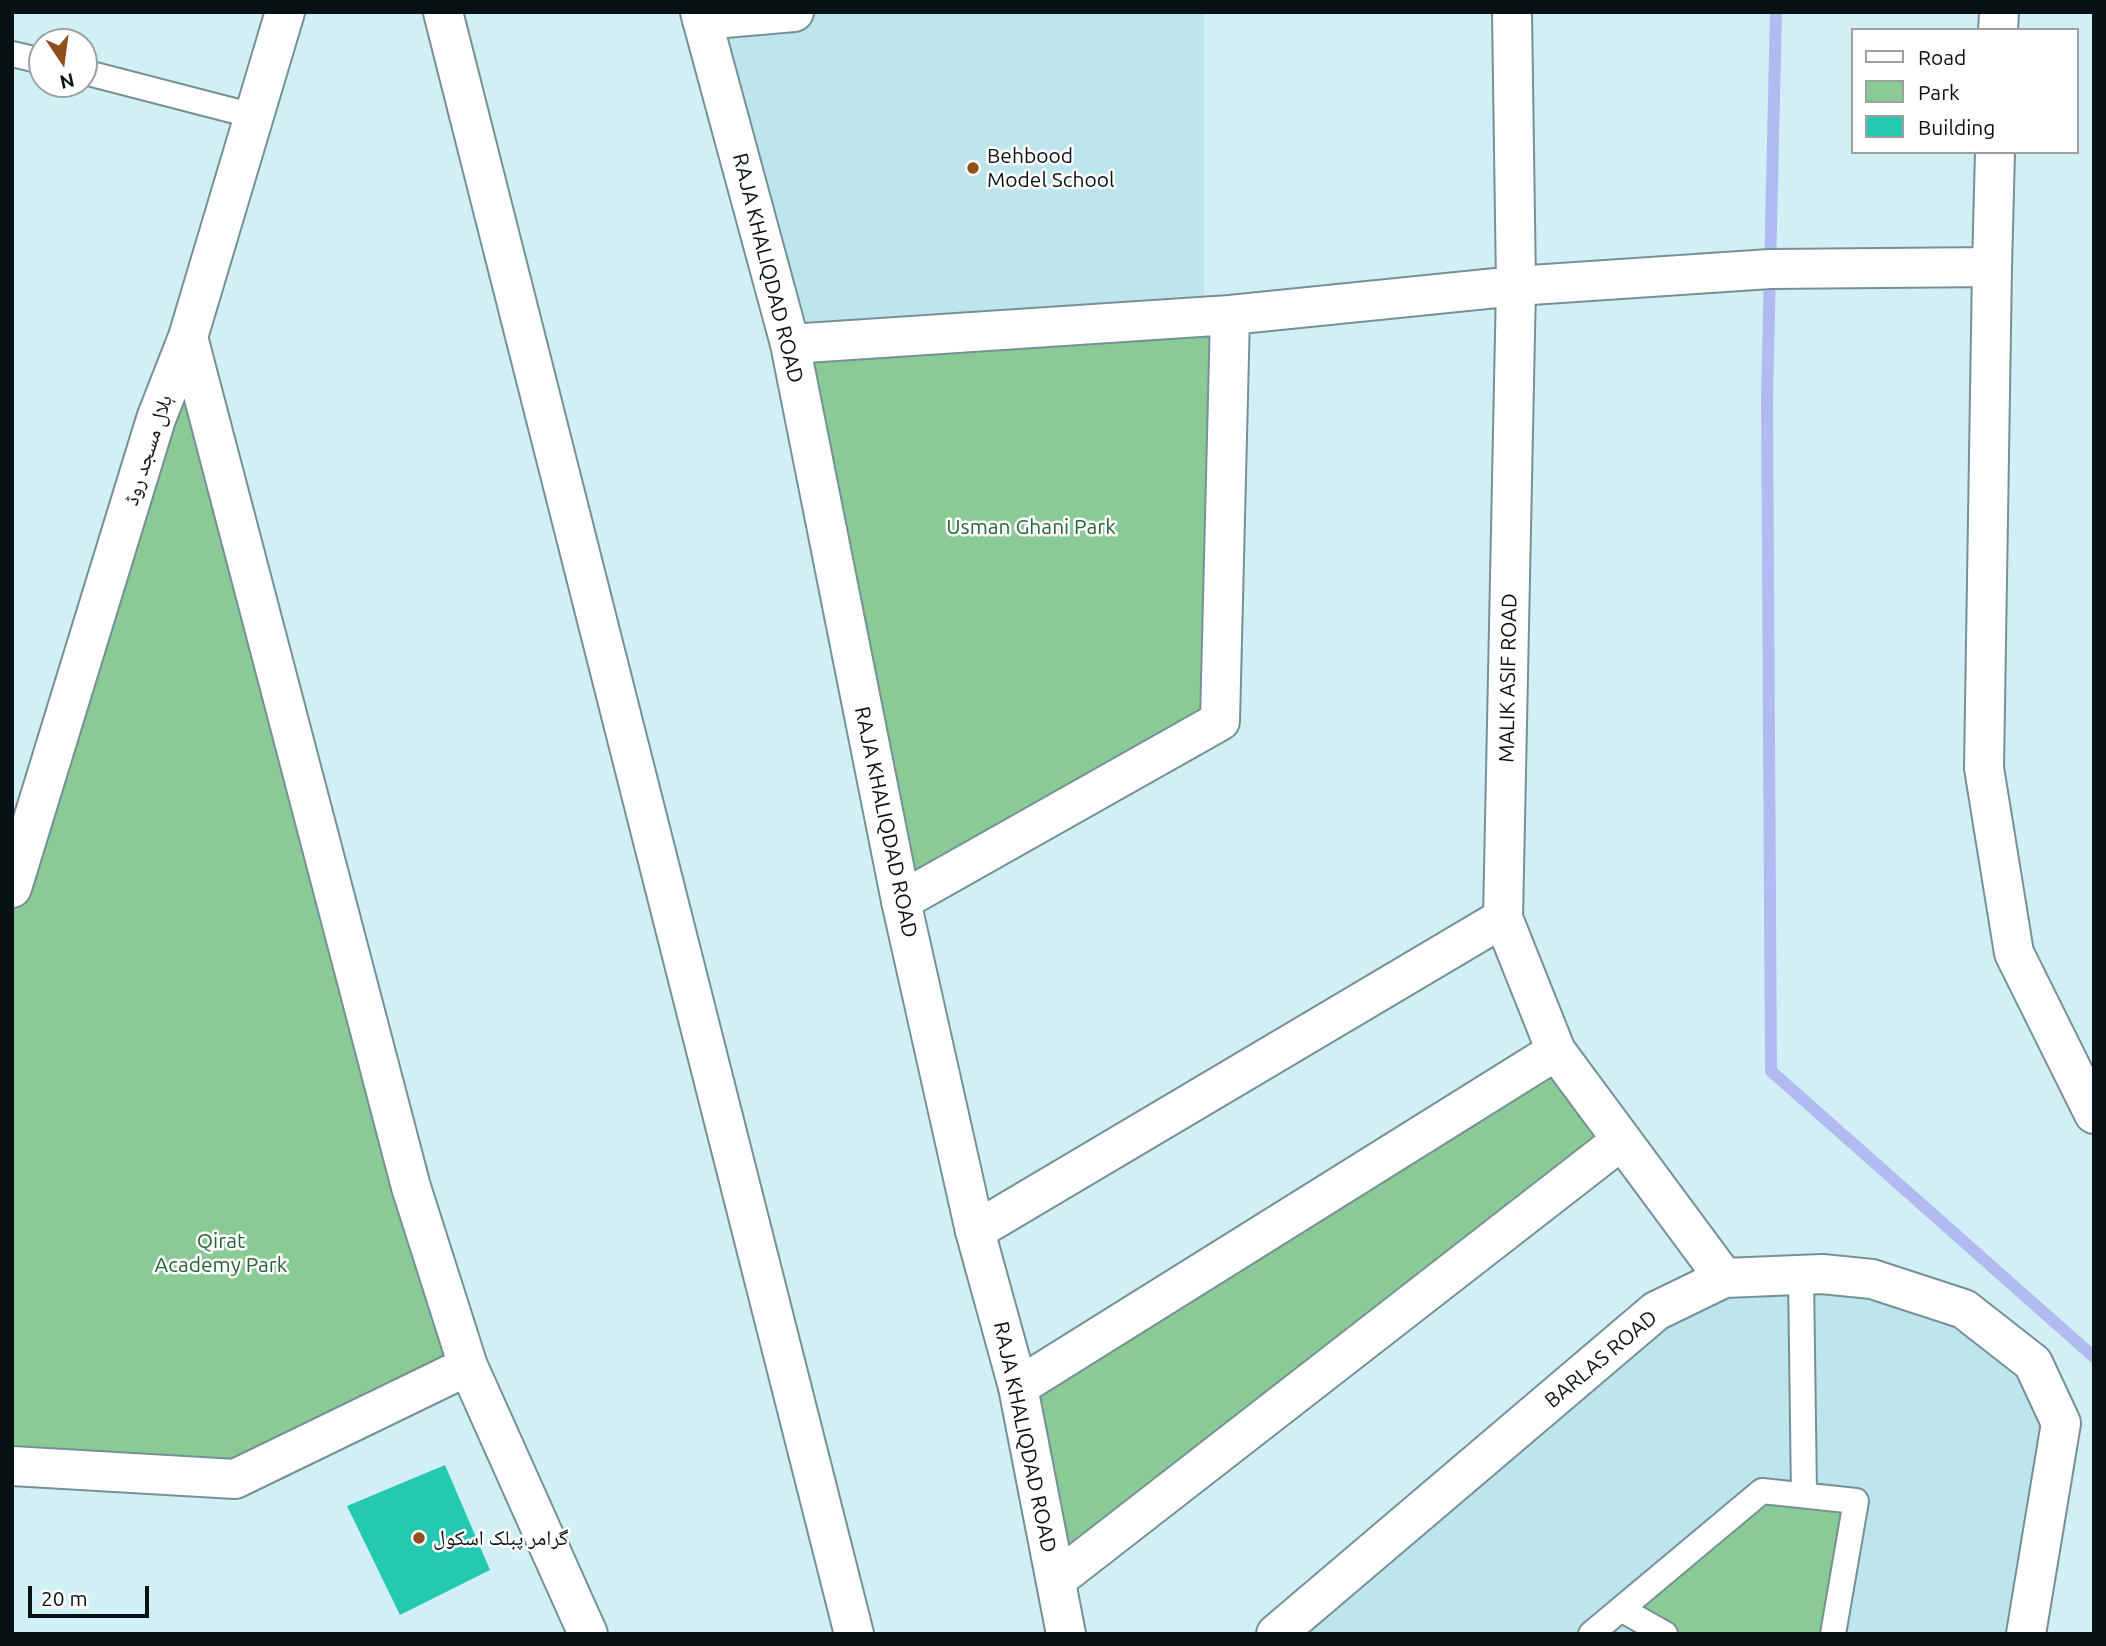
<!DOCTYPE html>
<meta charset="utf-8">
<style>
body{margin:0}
#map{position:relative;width:2106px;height:1646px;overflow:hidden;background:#d1f0f6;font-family:Ubuntu,sans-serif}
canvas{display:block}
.frame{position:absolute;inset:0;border:14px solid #081215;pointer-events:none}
.legend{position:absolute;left:1851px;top:28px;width:228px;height:126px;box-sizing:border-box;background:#fff;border:2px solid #9ca0a1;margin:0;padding:9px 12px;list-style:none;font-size:21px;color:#081215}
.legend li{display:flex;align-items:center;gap:14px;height:35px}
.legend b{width:35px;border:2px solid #9ca0a1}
.north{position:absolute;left:28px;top:28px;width:70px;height:70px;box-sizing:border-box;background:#fff;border:2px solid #9ca0a1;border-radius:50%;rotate:167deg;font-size:19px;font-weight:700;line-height:28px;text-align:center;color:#081215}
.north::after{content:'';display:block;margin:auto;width:24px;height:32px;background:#914f1d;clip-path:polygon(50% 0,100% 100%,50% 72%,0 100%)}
.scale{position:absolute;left:28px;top:1586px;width:121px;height:32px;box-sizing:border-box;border:4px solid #081215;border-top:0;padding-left:9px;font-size:21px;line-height:24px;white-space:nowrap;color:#081215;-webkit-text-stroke:5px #fff;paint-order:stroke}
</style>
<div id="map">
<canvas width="2106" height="1646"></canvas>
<div class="frame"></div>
<ul class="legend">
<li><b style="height:9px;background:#fff"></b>Road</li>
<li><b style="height:19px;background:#8acb95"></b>Park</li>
<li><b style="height:19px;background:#25c9b2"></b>Building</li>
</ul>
<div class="north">N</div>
<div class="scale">20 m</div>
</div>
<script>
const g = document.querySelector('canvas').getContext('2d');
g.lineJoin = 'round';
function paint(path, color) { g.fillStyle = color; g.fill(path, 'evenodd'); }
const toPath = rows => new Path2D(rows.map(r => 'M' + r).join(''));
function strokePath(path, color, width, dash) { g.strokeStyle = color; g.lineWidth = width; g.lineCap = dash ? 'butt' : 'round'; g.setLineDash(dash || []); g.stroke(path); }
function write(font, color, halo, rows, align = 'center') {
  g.font = font + ' Ubuntu,"Noto Naskh Arabic",sans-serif'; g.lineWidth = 5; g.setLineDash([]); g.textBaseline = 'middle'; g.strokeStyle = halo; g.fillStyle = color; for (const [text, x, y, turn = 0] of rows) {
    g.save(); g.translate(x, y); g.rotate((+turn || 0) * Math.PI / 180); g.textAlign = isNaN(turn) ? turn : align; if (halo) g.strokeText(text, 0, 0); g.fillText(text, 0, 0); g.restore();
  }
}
paint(toPath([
 [794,12,1204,12,1204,316,790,344,703,20],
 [1724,1278,1964,1309,2061,1423,2026,1634,1276,1634]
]), '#bde5ed');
paint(toPath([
 [1230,315,1220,721,901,901,802,350],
 [188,337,468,1366,235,1479,12,1466,12,898],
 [1556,1051,1622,1140,1056,1580,1018,1388],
 [1762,1491,1856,1501,1833,1634,1665,1634,1621,1609]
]), '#8acb95');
strokePath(toPath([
 [1776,12,1767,399,1771,1071,2094,1357]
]), '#b1bbf2', 12);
paint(toPath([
 [445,1465,490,1570,400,1615,347,1506]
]), '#25c9b2');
const service = toPath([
 [12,54,42,61],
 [84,72,254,116],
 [1801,1276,1804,1495],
 [1621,1609,1665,1634],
 [1591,1634,1762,1491,1856,1501,1833,1634]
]);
const minor = toPath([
 [443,12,854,1634],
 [1512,12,1516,286,1503,918,1556,1051,1724,1278],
 [702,20,794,12],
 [1998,30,1999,12],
 [1992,267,1984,768,2014,953,2094,1114],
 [188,337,411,1187,468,1366,588,1634],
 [790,344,1230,315,1516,286,1770,269,1992,267,1995,152],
 [12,888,156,419,188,337,285,12],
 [901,901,1220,721,1230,315],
 [975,1231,1503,918],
 [1018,1387,1556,1051],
 [12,1466,235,1479,468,1366],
 [1056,1580,1622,1140],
 [1276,1634,1656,1311,1724,1278,1822,1274,1872,1279,1964,1309,2033,1363,2061,1423,2026,1634]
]);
const tertiary = toPath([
 [700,12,790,344,901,901,975,1231,1018,1387,1066,1634]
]);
strokePath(service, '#759197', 28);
strokePath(minor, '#759197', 42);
strokePath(tertiary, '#759197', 42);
strokePath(service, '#fff', 24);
strokePath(minor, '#fff', 38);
strokePath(tertiary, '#fff', 38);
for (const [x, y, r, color] of [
 [973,168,7,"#914f1d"],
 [419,1538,7,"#914f1d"]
]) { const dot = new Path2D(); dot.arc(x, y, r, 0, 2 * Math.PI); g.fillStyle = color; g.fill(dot); strokePath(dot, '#fff', 2.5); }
write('21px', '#081215', '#fff', [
 ["Behbood",987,156],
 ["Model School",987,180],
 ["گرامر پبلک اسکول",433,1538]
], 'left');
write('21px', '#081215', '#fff', [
 ["RAJA KHALIQDAD ROAD",768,268,76],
 ["ہلال مسجد روڈ",148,450,-72],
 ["MALIK ASIF ROAD",1508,678,-89],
 ["RAJA KHALIQDAD ROAD",886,822,78],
 ["BARLAS ROAD",1601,1359,-40],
 ["RAJA KHALIQDAD ROAD",1025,1437,78]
]);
write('21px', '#276235', '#fff', [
 ["Usman Ghani Park",1031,527],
 ["Qirat",221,1241],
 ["Academy Park",221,1265]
]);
</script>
